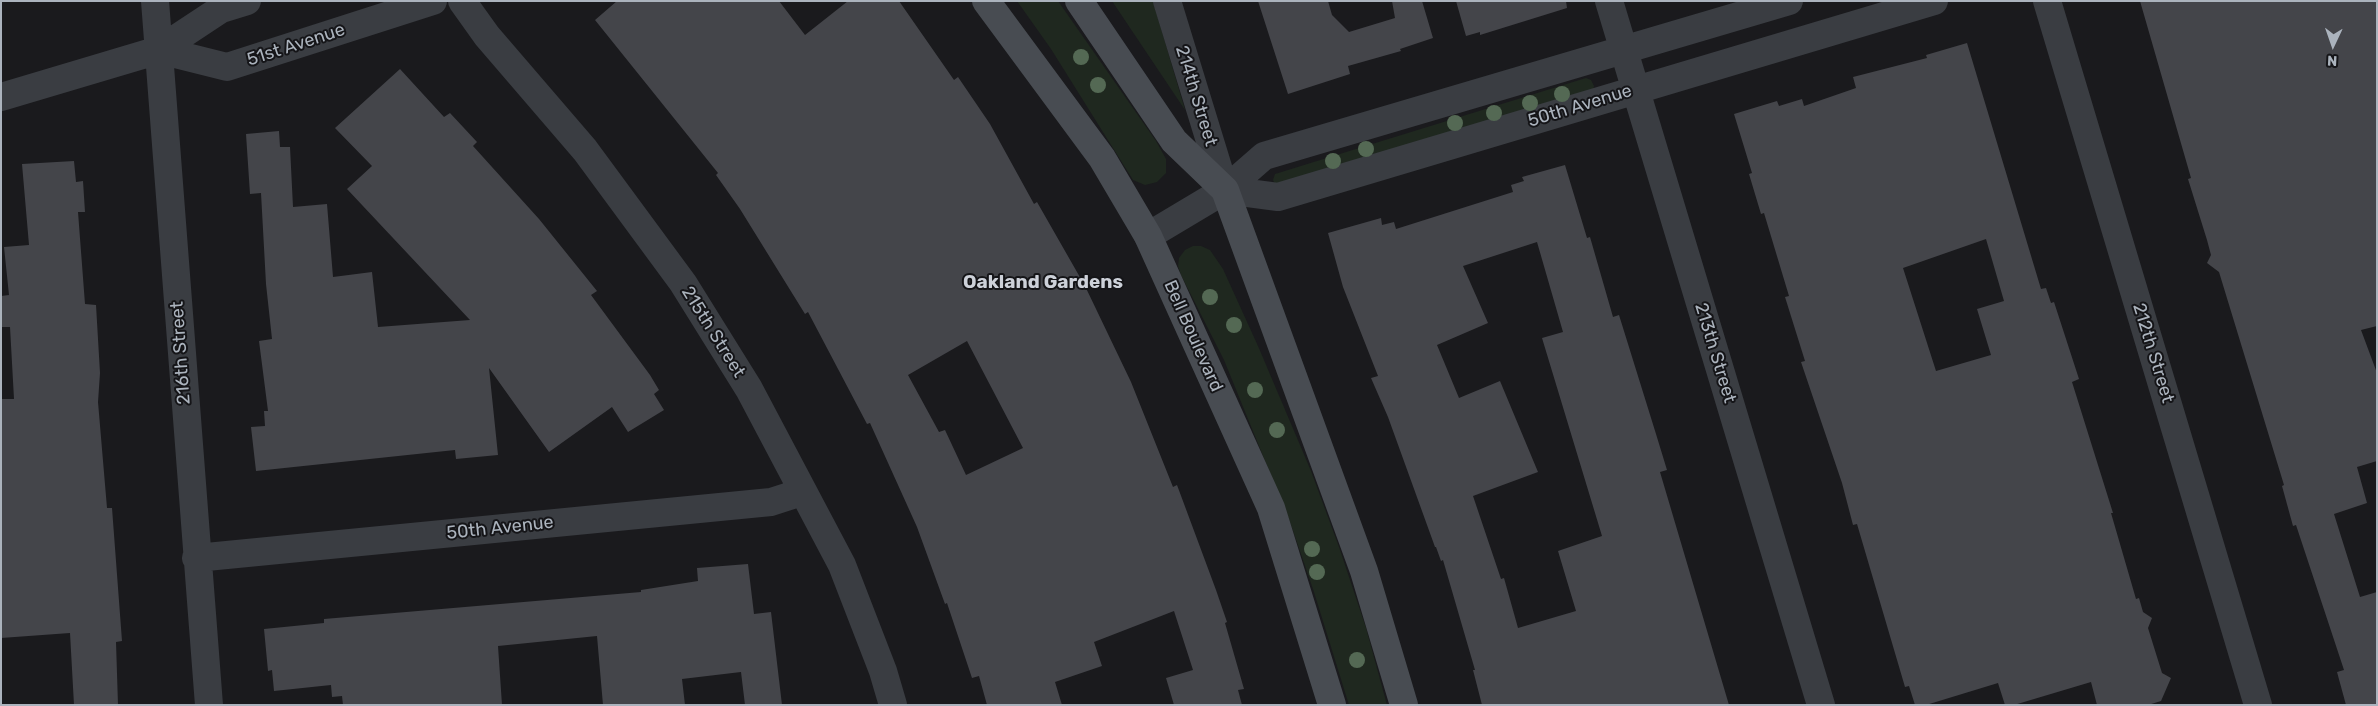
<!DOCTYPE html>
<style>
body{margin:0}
#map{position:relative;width:2378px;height:706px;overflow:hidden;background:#1a1a1d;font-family:Rubik,sans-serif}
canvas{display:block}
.frame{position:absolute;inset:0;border:2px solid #abb3bd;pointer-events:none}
.north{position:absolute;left:2308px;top:20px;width:50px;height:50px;-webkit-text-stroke:4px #151518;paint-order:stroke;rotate:183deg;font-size:14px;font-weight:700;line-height:20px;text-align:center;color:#abb3bd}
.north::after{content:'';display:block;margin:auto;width:18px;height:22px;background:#abb3bd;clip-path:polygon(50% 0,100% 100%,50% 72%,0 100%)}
</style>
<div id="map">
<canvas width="2378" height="706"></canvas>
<div class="frame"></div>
<div class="north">N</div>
</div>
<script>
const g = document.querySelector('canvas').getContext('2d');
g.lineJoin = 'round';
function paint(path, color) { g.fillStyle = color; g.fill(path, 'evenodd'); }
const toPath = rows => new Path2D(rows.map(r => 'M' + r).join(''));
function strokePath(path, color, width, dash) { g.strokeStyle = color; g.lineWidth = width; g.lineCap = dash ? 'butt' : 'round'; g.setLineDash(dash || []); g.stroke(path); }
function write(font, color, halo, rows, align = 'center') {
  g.font = font + ' Rubik,sans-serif'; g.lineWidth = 4; g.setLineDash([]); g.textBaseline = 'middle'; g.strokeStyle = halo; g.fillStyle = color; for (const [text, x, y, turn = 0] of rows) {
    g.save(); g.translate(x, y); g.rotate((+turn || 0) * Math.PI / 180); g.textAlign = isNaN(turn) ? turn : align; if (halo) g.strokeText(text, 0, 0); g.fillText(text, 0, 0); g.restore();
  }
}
paint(toPath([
 [1017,1,1058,1,1156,141,1166,159,1166,173,1157,182,1145,185,1133,180,1051,49],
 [1112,1,1153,1,1185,110],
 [1586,78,1591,80,1594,86,1593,92,1275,184,1273,180,1275,174],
 [1193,246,1201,246,1210,250,1223,269,1258,346,1311,471,1339,547,1366,628,1387,705,1349,705,1314,592,1290,522,1224,360,1181,275,1178,266,1179,258,1185,250]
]), '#1f281f');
paint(toPath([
 [617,1,779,1,805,35,848,1,899,1,954,80,958,77,990,124,1034,204,1037,202,1085,286,1131,382,1173,487,1177,485,1216,590,1227,622,1225,623,1244,689,1238,690,1242,705,1174,705,1166,678,1193,670,1174,611,1094,642,1102,666,1055,682,1062,705,987,705,979,676,972,678,947,603,945,604,917,527,870,423,867,424,808,312,805,314,740,209,716,175,718,173,595,20],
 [967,341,1023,448,966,475,945,430,939,432,908,375],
 [1258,1,1328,1,1332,15,1349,32,1395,18,1392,1,1422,1,1433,38,1400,49,1401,51,1348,66,1350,74,1288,94],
 [1456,1,1566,1,1567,8,1480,35,1480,32,1466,36],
 [2140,1,2377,1,2377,326,2361,330,2377,373,2377,461,2357,467,2367,503,2334,514,2360,597,2377,592,2377,705,2346,705,2337,672,2344,670,2296,525,2293,526,2282,486,2284,485,2219,272,2207,263,2211,255,2207,240,2188,179,2191,178],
 [1967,43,2041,289,2046,288,2051,303,2054,302,2079,379,2072,382,2113,513,2111,513,2136,599,2139,598,2143,612,2152,618,2148,628,2162,673,2171,678,2161,701,2148,705,2097,705,2091,682,2014,705,2005,705,1998,683,1926,705,1915,705,1909,686,1905,687,1857,524,1853,525,1842,483,1801,362,1805,361,1785,297,1789,296,1764,213,1761,214,1749,174,1752,173,1734,114,1777,101,1779,106,1802,99,1804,106,1856,88,1853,77,1927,58,1926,55],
 [1986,239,2004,301,1977,309,1991,355,1936,371,1903,268],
 [400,69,444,117,450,113,477,142,473,146,539,219,597,291,591,295,650,375,659,390,654,394,664,410,628,432,612,407,549,452,489,368,498,455,456,459,455,450,256,471,251,427,265,426,264,411,268,411,259,341,272,339,266,284,261,193,250,194,246,134,279,131,280,147,290,147,293,207,327,204,333,277,372,272,378,327,470,320,347,189,372,166,335,128],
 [74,161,76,182,83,181,85,212,78,212,85,304,96,305,100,373,98,402,107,508,112,508,122,641,116,642,118,705,74,705,70,633,1,638,1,399,14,399,10,327,1,327,1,296,9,295,4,247,29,245,22,164],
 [1565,165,1587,238,1590,237,1613,317,1619,315,1656,434,1667,470,1660,472,1729,705,1482,705,1473,670,1475,670,1443,560,1441,561,1436,547,1435,547,1388,417,1371,378,1378,376,1343,287,1328,233,1381,218,1382,225,1394,222,1396,229,1513,192,1511,185,1524,181,1522,177],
 [1537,242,1563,332,1542,338,1602,536,1558,551,1576,611,1518,628,1504,578,1501,579,1473,496,1538,472,1500,381,1459,398,1437,345,1488,323,1463,266],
 [748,564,754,614,771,612,782,705,745,705,741,672,682,679,685,705,603,705,597,636,498,646,502,705,343,705,342,696,332,697,331,685,274,691,272,670,268,671,264,629,324,623,324,619,641,592,641,590,698,581,697,568]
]), '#44454a');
strokePath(toPath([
 [155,1,209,705],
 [462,1,487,36,585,150,683,283,749,389,842,565,883,671,893,705],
 [1167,1,1225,190],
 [1609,1,1821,705],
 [2047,1,2258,705],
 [159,50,227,67,433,1],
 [1,97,159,50,221,9,247,1],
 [1225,190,1278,197,1934,1],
 [1148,236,1225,190,1264,156,1789,1],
 [196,558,771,502,802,492]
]), '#3a3d42', 28);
strokePath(toPath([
 [986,1,1102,158,1148,236,1271,508,1332,705],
 [1079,1,1174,141,1225,190,1364,571,1404,705]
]), '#484c52', 28);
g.fillStyle = '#546954';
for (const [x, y] of [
 [1081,57],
 [1098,85],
 [1562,94],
 [1530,103],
 [1494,113],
 [1455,123],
 [1366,149],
 [1333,161],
 [1210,297],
 [1234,325],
 [1255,390],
 [1277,430],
 [1312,549],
 [1317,572],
 [1357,660]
]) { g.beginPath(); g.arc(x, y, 8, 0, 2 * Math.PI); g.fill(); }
write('18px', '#abb3bd', '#151518', [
 ["51st Avenue",296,45,-18],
 ["214th Street",1196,96,73],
 ["50th Avenue",1580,106,-17],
 ["215th Street",713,332,58],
 ["Bell Boulevard",1193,336,66],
 ["216th Street",181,353,-94],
 ["213th Street",1715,353,73],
 ["212th Street",2153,353,73],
 ["50th Avenue",500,528,-6]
]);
write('bold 19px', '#cdd1d9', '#151518', [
 ["Oakland Gardens",1043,283]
]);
</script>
